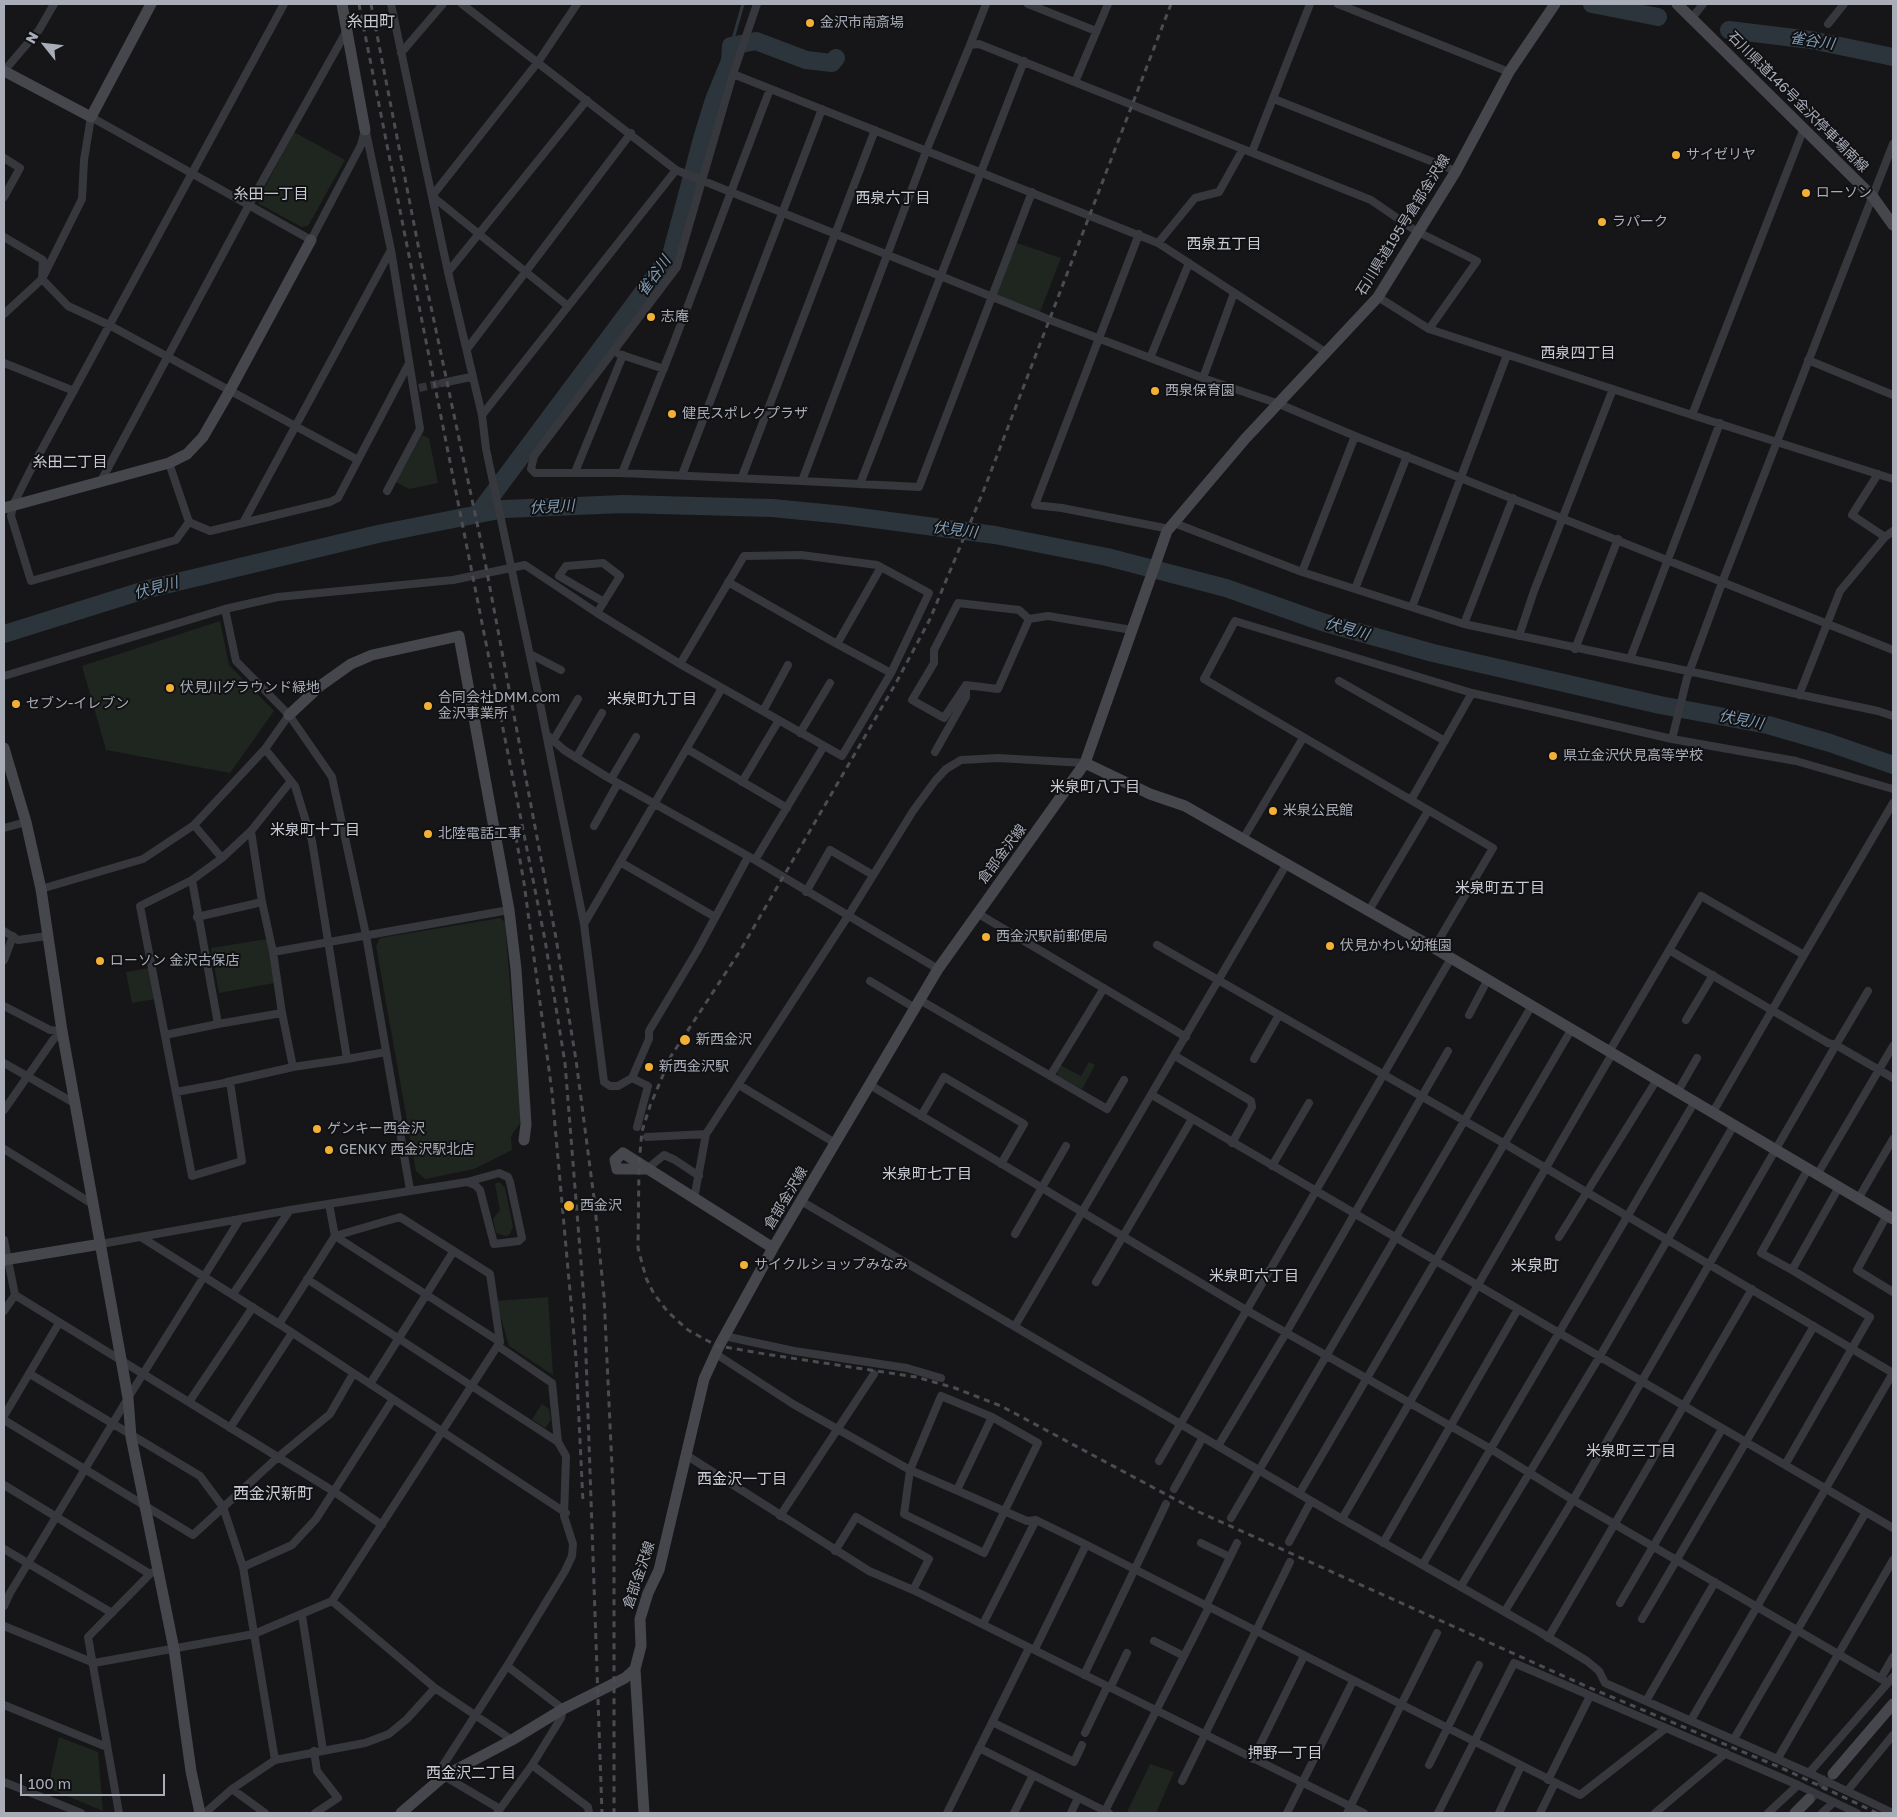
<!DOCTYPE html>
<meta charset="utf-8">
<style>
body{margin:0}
#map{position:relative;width:1897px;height:1817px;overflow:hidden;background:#161618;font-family:"Golos Text",sans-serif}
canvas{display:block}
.frame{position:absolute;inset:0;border:5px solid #a8adb8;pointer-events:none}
.north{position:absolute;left:20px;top:20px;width:50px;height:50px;-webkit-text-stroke:4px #111113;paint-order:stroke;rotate:299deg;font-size:14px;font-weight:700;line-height:20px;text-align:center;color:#a8adb8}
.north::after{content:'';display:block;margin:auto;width:18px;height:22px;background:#a8adb8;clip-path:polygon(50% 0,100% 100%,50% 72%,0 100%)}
.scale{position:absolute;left:20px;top:1774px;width:145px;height:22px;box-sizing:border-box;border:2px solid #a8adb8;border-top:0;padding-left:6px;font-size:15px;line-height:18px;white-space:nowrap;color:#a8adb8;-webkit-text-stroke:4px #111113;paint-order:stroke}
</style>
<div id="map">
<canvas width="1897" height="1817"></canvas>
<div class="frame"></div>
<div class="north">N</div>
<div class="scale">100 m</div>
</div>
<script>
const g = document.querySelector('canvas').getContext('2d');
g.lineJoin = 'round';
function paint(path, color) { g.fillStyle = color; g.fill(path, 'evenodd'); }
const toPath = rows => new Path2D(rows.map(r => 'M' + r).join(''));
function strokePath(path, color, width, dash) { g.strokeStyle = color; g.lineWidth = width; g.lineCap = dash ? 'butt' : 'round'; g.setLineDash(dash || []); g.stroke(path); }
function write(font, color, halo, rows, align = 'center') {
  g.font = font + ' "Golos Text","Noto Sans JP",sans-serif'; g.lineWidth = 4; g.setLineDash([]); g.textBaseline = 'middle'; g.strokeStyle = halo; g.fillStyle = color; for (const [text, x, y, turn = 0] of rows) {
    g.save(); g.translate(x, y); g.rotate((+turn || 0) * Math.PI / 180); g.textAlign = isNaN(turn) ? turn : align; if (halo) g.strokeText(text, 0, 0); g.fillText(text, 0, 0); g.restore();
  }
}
paint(toPath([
 [294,132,345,160,308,226,302,227,259,204,258,200],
 [1014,242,1061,258,1040,312,994,296],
 [422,435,429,438,438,483,409,489,396,482],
 [220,621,229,665,274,711,230,773,106,750,82,666],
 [500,918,505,922,521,1122,511,1136,512,1150,474,1169,425,1179,416,1171,376,946,380,938],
 [267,939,274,983,219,993,211,948],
 [149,968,155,999,132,1003,126,972],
 [1089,1062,1095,1065,1082,1089,1058,1076,1057,1071,1060,1065,1081,1076],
 [499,1182,505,1188,513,1227,510,1234,506,1236,496,1233,493,1219,500,1210,495,1184],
 [548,1297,553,1375,509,1346,496,1301],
 [542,1404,549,1409,551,1420,545,1428,532,1419],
 [59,1737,98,1752,103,1811,48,1788],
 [1150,1764,1174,1772,1156,1813,1127,1812]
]), '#1e261f');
strokePath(toPath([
 [731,46,743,4]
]), '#2c353c', 3);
strokePath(toPath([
 [1592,4,1658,17],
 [1729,30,1811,40,1893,57],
 [478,514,671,255,702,139,714,100,730,61,731,46,756,41,806,60,832,63,836,58],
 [4,634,148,589,378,534,504,509,623,504,772,508,844,515,995,535,1107,557,1226,588,1322,622,1433,653,1660,705,1768,725,1830,743,1893,765]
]), '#2c353c', 18);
strokePath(toPath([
 [419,388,442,383]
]), '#333438', 8, [8, 4]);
strokePath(toPath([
 [1809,1799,1833,1774]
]), '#333438', 11, [11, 5.5]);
strokePath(toPath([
 [391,4,448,272,482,415,486,449,538,693,584,924],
 [462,4,676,170,1050,320,1203,378],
 [757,4,733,74,677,267,534,456,531,469,535,473,622,473,802,481,927,149,970,45],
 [986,4,970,45,979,44,1371,200,1416,231,1477,261,1429,329],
 [1028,4,1096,31],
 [1338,4,1509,72],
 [1692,18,1703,4],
 [1828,24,1844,4],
 [401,53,443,4],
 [4,71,39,30,54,4],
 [733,74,1158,243,1327,353],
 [1075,82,1108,4],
 [1274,99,1456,171],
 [366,132,391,250,420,429,387,491],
 [1252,152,1310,4],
 [4,158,20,168,4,197],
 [1139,234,1035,505,1062,508,1170,529],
 [4,237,43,260,42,279,68,306,109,325,358,460],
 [1158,243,1195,198,1219,192,1243,149],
 [448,272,587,100],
 [1378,297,1429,329,1692,415,1804,128],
 [568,306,432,196,538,62,577,4],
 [4,314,42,279,82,199,84,160,91,117,311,240,361,145,365,130],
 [467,349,631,133],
 [619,354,664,369],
 [1150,358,1189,263],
 [1808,360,1893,395],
 [4,363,74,391],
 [442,383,471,377],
 [482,415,676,170],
 [1692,415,1893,479],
 [1355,436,1893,650],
 [169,463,189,522,210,531,330,502,338,498,408,365],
 [575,472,623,355],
 [622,473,673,345,770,89],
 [1878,474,1852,515,1885,537],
 [682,475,822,109],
 [742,477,875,130],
 [101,481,249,205,346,32],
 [802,481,919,487,1032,192],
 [860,484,1024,61],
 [189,522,176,540,31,581,11,516,13,505,29,473,284,4],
 [243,523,391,250],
 [1174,523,1302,572,1355,436,1279,404,1203,378,1234,293],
 [1302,572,1464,624,1878,711,1893,716],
 [728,582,837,644,881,567],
 [1355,589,1407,456],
 [1412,607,1507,355],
 [225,609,236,661,289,715,332,777,366,935,410,1190],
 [597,613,620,576,603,563,566,566,559,576,604,602],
 [1029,619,998,689,966,685,944,718,912,700,934,663,934,650,958,603,1019,610,1029,619,1048,616,1132,630],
 [1464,624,1513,498],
 [1519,636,1534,591,1613,389],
 [837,644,891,673],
 [1575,649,1618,539],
 [530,654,561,670],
 [1630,659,1720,423],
 [4,676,225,609,278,597,453,580,525,565,597,613,680,664,842,756,891,673,929,593,877,565,801,555,744,556,680,664],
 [1339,681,1445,741],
 [722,688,584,924,604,1082,610,1086,618,1086,632,1078,649,1039,649,1031,697,951,748,857],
 [1799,695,1840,591,1885,537,1893,531],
 [763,711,788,665],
 [800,733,830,683],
 [547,735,564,750,607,777,755,860,938,969],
 [1672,739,1687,678,1723,580,1893,144],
 [553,741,578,699],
 [265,749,295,786,312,841,347,1059,293,1067],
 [687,749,787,808],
 [935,752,966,697,966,685],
 [576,758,602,713],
 [611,779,636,737],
 [742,782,779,720],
 [1411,800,1472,693,1672,739,1796,761,1893,789],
 [194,825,222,858,192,880,218,1024,282,1013,273,952],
 [594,826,618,783],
 [4,828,26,822],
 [251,831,291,781],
 [1243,839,1303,738],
 [222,858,251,831,262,902],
 [755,860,824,746],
 [620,862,715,917],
 [41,889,143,859,194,825,265,749,289,715],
 [806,892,830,850,873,875],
 [1368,912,1428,811],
 [977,913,1186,1037],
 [197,917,262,902,273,952,509,910],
 [4,931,18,940,47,936],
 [1157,945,1505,1144,1893,1373,1691,1720],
 [1434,948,1493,848,1204,679,1235,621,1472,693],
 [1669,950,1828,1043,1836,1045,1868,991],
 [4,960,13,936],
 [870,981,915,1008],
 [920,1000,1107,1109,1124,1080],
 [4,1006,50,1030,62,1031],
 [1469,1015,1487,981],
 [1686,1020,1713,975],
 [165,1035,218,1024],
 [1609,1052,1701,896,1804,955,1893,803],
 [1175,1056,1251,1101,1252,1107,1232,1143],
 [347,1059,386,1052],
 [1254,1059,1279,1015],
 [4,1063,76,1104],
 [1050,1076,1104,988],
 [632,1078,648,1086,637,1127],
 [227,1082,293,1067,282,1013],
 [739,1085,835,1143],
 [870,1085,1246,1310,1491,1449,1573,1500,1888,1683],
 [176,1092,230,1082,242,1161,192,1176,140,906,192,880],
 [1677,1093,1697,1058],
 [1152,1095,1893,1528],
 [4,1110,53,1040,62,1031],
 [1713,1112,1804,955],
 [921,1116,944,1077,1024,1124,1001,1164],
 [647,1137,706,1134],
 [4,1149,94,1205],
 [1272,1166,1309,1103],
 [647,1169,664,1155,675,1160,699,1176],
 [1808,1169,1761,1253,1792,1270,1839,1187],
 [1817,1175,1893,1046],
 [694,1199,706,1134,848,916,913,811,935,781,946,769,961,760,998,758,1085,763],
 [1858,1199,1893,1139],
 [801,1201,1342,1519,1538,1631,1587,1661,1599,1671,1605,1683,1809,1773,1893,1813],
 [329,1204,335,1236,400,1217,490,1274,500,1342,332,1601],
 [1887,1215,1857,1270,1893,1292],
 [1015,1234,1066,1146],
 [141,1237,279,1324,335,1236,500,1342],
 [1559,1237,1656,1081],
 [4,1240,15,1295,4,1311],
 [101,1244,290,1210,467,1182,499,1173,508,1177,510,1182,522,1238,519,1241,494,1244,480,1190,475,1185,467,1182],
 [307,1279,558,1442],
 [1096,1282,1192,1119],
 [233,1294,290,1210],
 [15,1295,333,1491,382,1525],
 [279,1324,566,1513],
 [1015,1326,1286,865],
 [724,1336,794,1351,907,1368,941,1378],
 [716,1354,793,1404,910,1470,1027,1521,1036,1520,1081,1542,1580,1795,1666,1728,1798,1785,1857,1813],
 [30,1374,200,1476,223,1507,243,1567],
 [370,1384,453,1252],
 [941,1396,992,1417,1038,1443,984,1553,904,1514,910,1470,941,1396],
 [393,1399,316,1519,292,1545,243,1567,275,1760,365,1743,389,1734,407,1719,435,1688],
 [189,1402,253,1307],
 [4,1416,59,1323],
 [4,1420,193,1535,278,1457,330,1414,353,1374],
 [230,1428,292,1333],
 [1218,1446,1286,1333,1448,1051],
 [686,1455,869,1571,913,1590,1364,1813],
 [1159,1461,1450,960],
 [1785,1465,1870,1317,1792,1270],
 [4,1485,150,1574,153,1572],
 [1174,1489,1203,1437],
 [957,1490,992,1417],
 [1299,1494,1571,1030],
 [780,1516,874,1374],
 [1231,1518,1531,1007],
 [1342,1519,1612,1054],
 [1289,1542,1311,1501],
 [1201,1543,1230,1557],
 [1383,1543,1518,1309],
 [4,1549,112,1613],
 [835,1551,856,1517,929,1559,913,1590],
 [1423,1564,1694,1103],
 [1461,1586,1600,1356,1734,1125],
 [1620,1603,1722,1429],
 [4,1606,10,1593,128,1398,240,1219],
 [1206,1606,1237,1543],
 [1505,1611,1573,1500,1836,1045,1893,1078],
 [302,1615,323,1750],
 [1642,1619,1814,1326],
 [983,1624,1036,1520],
 [4,1626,94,1663,254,1634,332,1601,435,1688,512,1740],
 [1548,1638,1752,1289],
 [1154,1641,1184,1656],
 [1035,1649,1086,1545],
 [1084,1675,1166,1504],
 [1881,1678,1893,1657],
 [1110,1688,1127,1653],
 [1646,1701,1715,1582],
 [4,1705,107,1747],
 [992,1722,1074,1762,1082,1745],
 [1085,1733,1107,1687],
 [1734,1739,1866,1512],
 [979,1748,1109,1813],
 [314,1751,317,1771,338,1798,315,1813],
 [1778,1758,1893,1560],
 [1253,1759,1304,1656],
 [532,1765,588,1807,589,1813],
 [1429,1765,1479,1665],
 [1809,1773,1893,1677],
 [444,1776,500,1809],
 [438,1780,442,1767,507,1666],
 [1548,1780,1590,1696],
 [1182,1781,1290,1562],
 [4,1782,81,1813],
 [232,1789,275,1760],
 [1848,1790,1893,1735],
 [119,1813,88,1637,150,1574],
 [205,1813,232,1789,265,1813],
 [497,1813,532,1765,561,1718,563,1709,507,1666,565,1571,572,1556,573,1544,564,1516,566,1456,558,1442,552,1383,498,1346],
 [947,1813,1029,1648],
 [1014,1813,1033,1775],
 [1071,1813,1078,1798],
 [1104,1813,1209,1607],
 [1287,1813,1353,1681],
 [1347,1813,1437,1633],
 [1438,1813,1514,1663,1666,1728],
 [1499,1813,1521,1766],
 [1540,1813,1555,1783],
 [1655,1813,1726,1753],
 [1768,1813,1798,1785],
 [1822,1813,1834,1802]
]), '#37383d', 8);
strokePath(toPath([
 [342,4,365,130],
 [1677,4,1873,197,1893,225],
 [4,71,91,117,151,4],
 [4,508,169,463,187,454,203,437,229,392,311,240],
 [289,715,320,686,351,664,372,655,459,636,509,910,516,969,526,1124,524,1140],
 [4,748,26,822,41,889,62,1031,128,1398,131,1437,174,1649,191,1771,200,1813],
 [1085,763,1150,794,1185,806,1434,948,1893,1219],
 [647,1169,617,1169,615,1160,623,1153,773,1248],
 [4,1260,101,1244],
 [635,1669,644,1813],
 [1833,1774,1893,1704],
 [401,1813,444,1776,512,1740,563,1709,625,1678,635,1669,641,1646,640,1619,648,1593,659,1570,704,1379,719,1346,773,1248,938,969,1085,763,1167,531,1245,439,1378,297,1456,171,1509,72,1555,4],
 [1795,1813,1809,1799]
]), '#45474d', 11);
strokePath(toPath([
 [359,4,545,940,565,1063,584,1300,602,1813],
 [371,4,421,260,483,551,556,938,576,1060,594,1198,604,1296,614,1510,614,1813],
 [1171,4,983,492,930,619,896,683,740,951,671,1056,650,1106,642,1131,639,1164,638,1248,646,1278,654,1294,668,1312,688,1330,708,1341,719,1346,765,1354,916,1377,955,1388,1001,1406,1199,1512,1588,1687,1786,1770,1877,1813],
 [514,826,524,883,552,1092,576,1358,583,1502]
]), '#4a4c52', 3, [6, 5]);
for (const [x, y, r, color] of [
 [810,23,5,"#f2b134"],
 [1676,155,5,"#f2b134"],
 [1806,193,5,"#f2b134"],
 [1602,222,5,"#f2b134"],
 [651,317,5,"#f2b134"],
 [1155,391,5,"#f2b134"],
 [672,414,5,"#f2b134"],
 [170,688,5,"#f2b134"],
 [16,704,5,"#f2b134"],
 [428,706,5,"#f2b134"],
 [1553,756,5,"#f2b134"],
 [1273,811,5,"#f2b134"],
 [428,834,5,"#f2b134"],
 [986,937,5,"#f2b134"],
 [1330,946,5,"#f2b134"],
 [100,961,5,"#f2b134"],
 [685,1040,6,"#f2b134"],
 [649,1067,5,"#f2b134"],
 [317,1129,5,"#f2b134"],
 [329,1150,5,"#f2b134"],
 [569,1206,6,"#f2b134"],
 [744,1265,5,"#f2b134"]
]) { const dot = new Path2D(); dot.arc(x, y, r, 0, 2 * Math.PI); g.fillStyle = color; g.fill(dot); strokePath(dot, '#111113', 2); }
write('14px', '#a8adb8', '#111113', [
 ["金沢市南斎場",820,23],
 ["サイゼリヤ",1686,155],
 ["ローソン",1816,193],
 ["ラパーク",1612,222],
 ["志庵",661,317],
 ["西泉保育園",1165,391],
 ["健民スポレクプラザ",682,414],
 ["伏見川グラウンド緑地",180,688],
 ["合同会社DMM.com",438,698],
 ["金沢事業所",438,714],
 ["セブン-イレブン",26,704],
 ["県立金沢伏見高等学校",1563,756],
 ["米泉公民館",1283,811],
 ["北陸電話工事",438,834],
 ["西金沢駅前郵便局",996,937],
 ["伏見かわい幼稚園",1340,946],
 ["ローソン 金沢古保店",110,961],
 ["新西金沢",696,1040],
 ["新西金沢駅",659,1067],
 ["ゲンキー西金沢",327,1129],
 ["GENKY 西金沢駅北店",339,1150],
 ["西金沢",580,1206],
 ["サイクルショップみなみ",754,1265]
], 'left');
write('14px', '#a8adb8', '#111113', [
 ["石川県道146号金沢停車場南線",1798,102,45],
 ["石川県道195号倉部金沢線",1403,225,-58],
 ["倉部金沢線",1002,854,-53],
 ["倉部金沢線",786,1198,-59],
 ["倉部金沢線",639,1575,-71]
]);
write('italic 15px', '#7f9bb3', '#111113', [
 ["雀谷川",1812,41,9],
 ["雀谷川",654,276,-54],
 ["伏見川",552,507,-3],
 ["伏見川",955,530,7],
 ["伏見川",156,588,-15],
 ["伏見川",1347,629,16],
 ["伏見川",1741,720,11]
]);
write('15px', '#c9ccd4', '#111113', [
 ["糸田一丁目",271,194],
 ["西泉六丁目",893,198],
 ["西泉五丁目",1224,244],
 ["西泉四丁目",1578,353],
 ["糸田二丁目",70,462],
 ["米泉町九丁目",652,699],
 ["米泉町八丁目",1095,787],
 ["米泉町十丁目",315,830],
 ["米泉町五丁目",1500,888],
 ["米泉町七丁目",927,1174],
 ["米泉町六丁目",1254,1276],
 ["米泉町三丁目",1631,1451],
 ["西金沢一丁目",742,1479],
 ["押野一丁目",1285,1753],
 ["西金沢二丁目",471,1773]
]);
write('16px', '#c9ccd4', '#111113', [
 ["糸田町",371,22],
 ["米泉町",1535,1266],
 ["西金沢新町",273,1494]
]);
</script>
